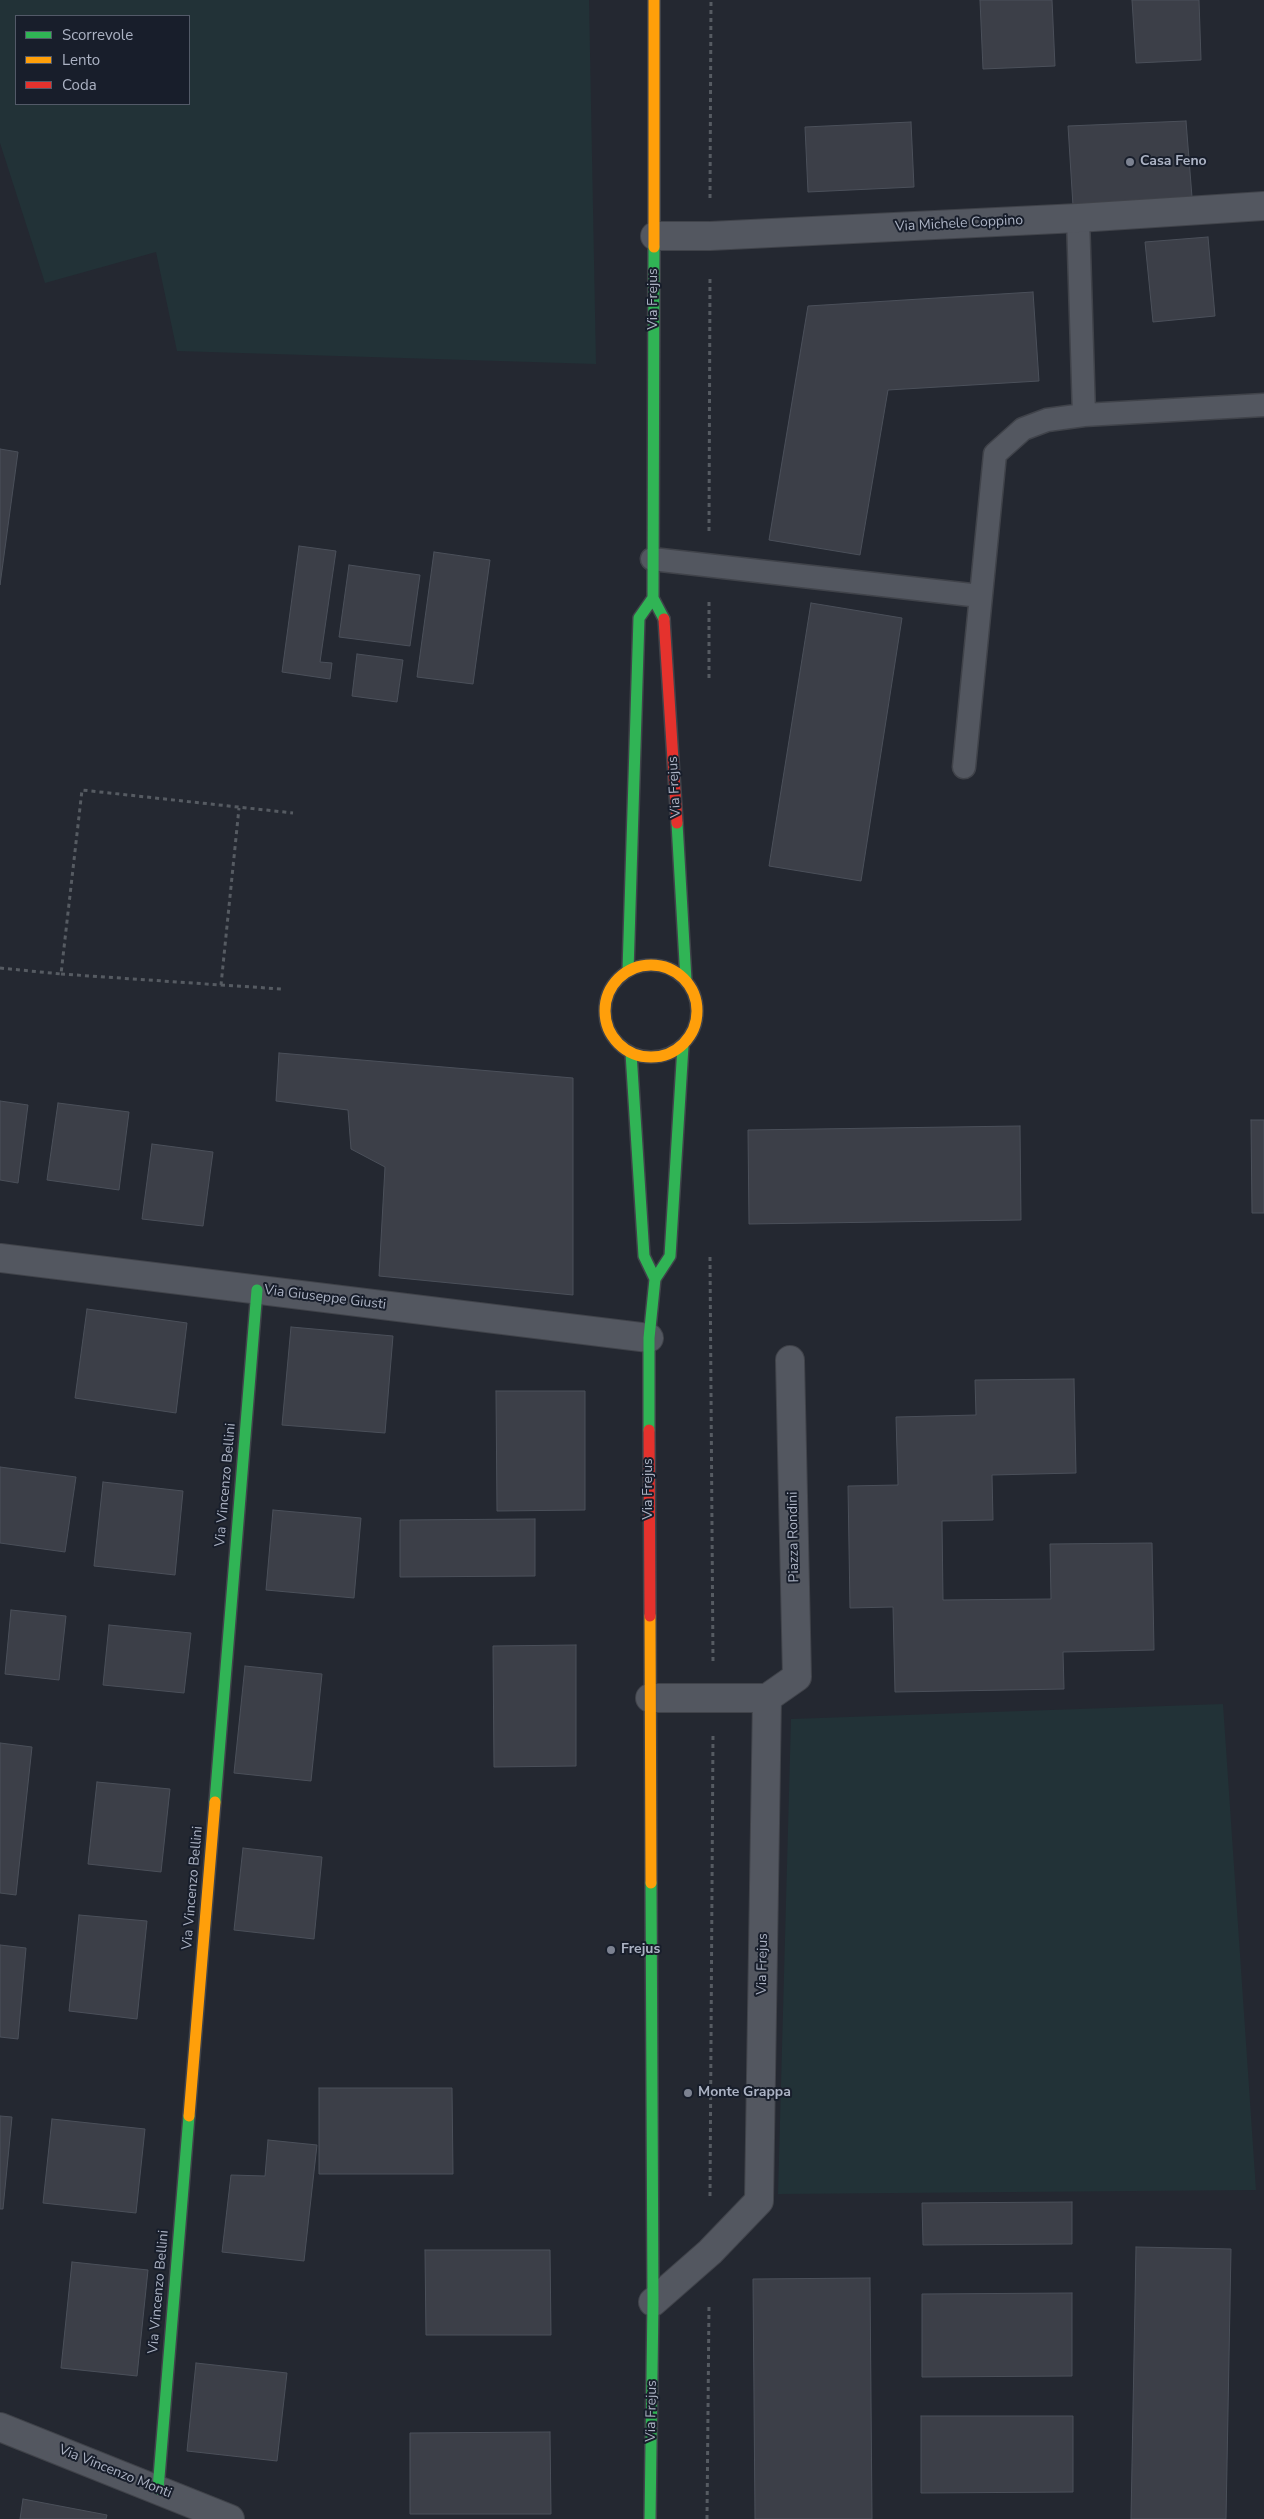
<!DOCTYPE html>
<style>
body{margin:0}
#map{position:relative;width:1264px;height:2519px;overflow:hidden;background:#242831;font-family:"Nunito Sans",sans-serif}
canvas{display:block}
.legend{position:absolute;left:15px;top:15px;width:175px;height:90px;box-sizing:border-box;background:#181e2b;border:1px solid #535a68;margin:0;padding:6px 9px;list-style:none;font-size:15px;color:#acb3c4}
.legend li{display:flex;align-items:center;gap:10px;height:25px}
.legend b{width:25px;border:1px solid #535a68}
</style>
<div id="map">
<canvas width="1264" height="2519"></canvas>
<ul class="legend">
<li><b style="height:6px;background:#30b455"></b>Scorrevole</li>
<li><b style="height:6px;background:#ff9f0a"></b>Lento</li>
<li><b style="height:6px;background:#e5322d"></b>Coda</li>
</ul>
</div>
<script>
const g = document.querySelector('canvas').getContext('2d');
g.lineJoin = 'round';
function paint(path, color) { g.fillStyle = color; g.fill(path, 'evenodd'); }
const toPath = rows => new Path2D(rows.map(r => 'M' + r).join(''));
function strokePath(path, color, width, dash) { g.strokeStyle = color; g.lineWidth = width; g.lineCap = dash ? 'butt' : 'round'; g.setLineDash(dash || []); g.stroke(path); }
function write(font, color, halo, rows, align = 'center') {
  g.font = font + ' "Nunito Sans",sans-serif'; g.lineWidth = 4; g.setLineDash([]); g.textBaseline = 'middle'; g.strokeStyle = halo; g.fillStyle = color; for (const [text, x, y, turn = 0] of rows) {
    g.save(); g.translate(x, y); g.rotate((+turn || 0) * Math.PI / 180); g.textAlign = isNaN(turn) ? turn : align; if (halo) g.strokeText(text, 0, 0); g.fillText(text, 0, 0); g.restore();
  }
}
paint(toPath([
 [0,0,589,0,596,364,177,351,156,252,45,283,0,143],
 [189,16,189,104,16,104,16,16],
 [1223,1704,1256,2190,778,2194,791,1719]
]), '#223237');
const building = toPath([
 [980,0,1052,0,1055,66,983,69,980,0],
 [1132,0,1199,0,1201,60,1136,63,1132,0],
 [1186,121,1192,197,1073,206,1068,126,1186,121],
 [911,122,914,187,808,192,805,127,911,122],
 [1208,237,1215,316,1153,322,1145,242,1208,237],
 [1033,292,1039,381,888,390,860,555,769,540,808,306,1033,292],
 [0,449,18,452,0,585,0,449],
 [299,546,336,551,320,662,332,663,330,679,282,672,299,546],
 [434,552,490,560,473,684,417,677,434,552],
 [349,565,420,575,410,646,339,637,349,565],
 [811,603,902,618,861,881,769,866,811,603],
 [357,654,403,660,397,702,352,696,357,654],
 [279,1053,573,1078,573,1295,379,1276,385,1167,351,1149,348,1110,276,1101,279,1053],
 [0,1101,28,1105,18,1183,0,1180,0,1101],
 [58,1103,129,1112,119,1190,47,1180,58,1103],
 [1251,1120,1264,1120,1264,1213,1252,1213,1251,1120],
 [1020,1126,1021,1220,749,1224,748,1130,1020,1126],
 [152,1144,213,1152,203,1226,142,1219,152,1144],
 [87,1309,187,1323,176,1413,75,1398,87,1309],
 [291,1327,393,1336,385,1433,282,1425,291,1327],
 [1074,1379,1076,1473,992,1475,993,1520,942,1521,943,1600,1051,1599,1050,1544,1152,1543,1154,1650,1063,1652,1064,1689,895,1692,893,1607,850,1608,848,1486,898,1485,896,1417,976,1415,975,1380,1074,1379],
 [496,1391,585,1391,585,1510,497,1511,496,1391],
 [0,1467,76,1477,65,1552,0,1543,0,1467],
 [103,1482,183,1491,175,1575,94,1566,103,1482],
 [273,1510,361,1518,354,1598,266,1590,273,1510],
 [535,1519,535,1576,400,1577,400,1520,535,1519],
 [11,1610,66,1616,59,1680,5,1674,11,1610],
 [109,1625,191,1633,184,1693,103,1685,109,1625],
 [576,1645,576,1766,494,1767,493,1646,576,1645],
 [245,1666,322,1674,311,1781,234,1773,245,1666],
 [0,1743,32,1747,16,1895,0,1893,0,1743],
 [97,1782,170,1789,161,1872,88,1864,97,1782],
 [243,1848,322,1857,314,1939,234,1930,243,1848],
 [79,1915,147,1921,137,2019,69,2011,79,1915],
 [0,1945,26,1948,18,2039,0,2037,0,1945],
 [319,2088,452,2088,453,2174,319,2174,319,2088],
 [0,2116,12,2117,3,2209,0,2209,0,2116],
 [52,2119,145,2129,136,2213,43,2203,52,2119],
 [268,2140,317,2145,304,2261,222,2252,231,2175,265,2176,268,2140],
 [1072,2202,1072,2244,923,2245,922,2203,1072,2202],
 [1136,2247,1231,2249,1226,2519,1131,2519,1136,2247],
 [425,2250,550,2250,551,2335,426,2335,425,2250],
 [72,2262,148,2270,137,2376,61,2368,72,2262],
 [870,2278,872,2519,755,2519,753,2279,870,2278],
 [1072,2293,1072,2376,922,2377,922,2294,1072,2293],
 [196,2363,287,2373,277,2461,187,2451,196,2363],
 [921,2416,1073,2416,1073,2492,921,2493,921,2416],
 [550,2432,551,2514,410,2514,410,2433,550,2432],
 [23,2499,107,2515,106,2519,20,2519,23,2499]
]);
paint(building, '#3c3f48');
strokePath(building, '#4b505a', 1);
const lane = toPath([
 [1084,415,1264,405],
 [652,559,980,596],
 [964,767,995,454,1023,429,1047,420,1084,415,1078,218]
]);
const street = toPath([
 [655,236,710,236,1078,218,1264,206],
 [0,1258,649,1338],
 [650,1698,767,1698],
 [767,1698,797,1677,790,1360],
 [653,2302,710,2252,759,2201,767,1698],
 [0,2427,230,2519]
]);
const fast = toPath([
 [654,247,653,598,664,619],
 [677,823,686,980],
 [628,971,639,618,653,598],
 [631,1053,644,1256,655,1279],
 [649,1430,649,1338,655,1279,670,1256,683,1046],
 [215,1802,257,1290],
 [158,2489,189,2116],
 [650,2519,653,2302,651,1883]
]);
const slow = toPath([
 [654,247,654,0],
 '605 1011a46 46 0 1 1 92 0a46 46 0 1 1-92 0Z',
 [650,1616,651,1883],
 [189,2116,215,1802]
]);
const jam = toPath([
 [664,619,677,823],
 [649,1430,650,1616]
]);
strokePath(lane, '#40434a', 25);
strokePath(street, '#40434a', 30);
strokePath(fast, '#40434a', 14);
strokePath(slow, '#40434a', 14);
strokePath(jam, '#40434a', 14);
strokePath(toPath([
 [710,198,711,0],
 [709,531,710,275],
 [709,678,709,600],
 [0,968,61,974,82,790,293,813],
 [61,974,221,985,239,808],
 [221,985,282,989],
 [710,1257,713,1661],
 [710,2196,713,1735],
 [707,2519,709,2305]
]), '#565b62', 3, [4, 4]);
strokePath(lane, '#535760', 22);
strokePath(street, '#535760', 28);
strokePath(fast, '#30b455', 11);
strokePath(slow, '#ff9f0a', 11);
strokePath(jam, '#e5322d', 11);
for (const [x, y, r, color] of [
 [1130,162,5,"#7c8291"],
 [611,1950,5,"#7c8291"],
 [688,2093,5,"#7c8291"]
]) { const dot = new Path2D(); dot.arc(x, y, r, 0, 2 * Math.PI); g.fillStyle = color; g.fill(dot); strokePath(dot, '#181e2b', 2); }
write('bold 14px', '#acb3c4', '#181e2b', [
 ["Casa Feno",1140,162],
 ["Frejus",621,1950],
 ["Monte Grappa",698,2093]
], 'left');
write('14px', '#acb3c4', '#181e2b', [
 ["Via Michele Coppino",959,224,-3],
 ["Via Frejus",654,299,-90],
 ["Via Frejus",675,787,-93],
 ["Via Giuseppe Giusti",325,1298,7],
 ["Via Vincenzo Bellini",226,1485,-85],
 ["Via Frejus",649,1489,-90],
 ["Piazza Rondini",794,1537,-91],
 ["Via Vincenzo Bellini",193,1888,-85],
 ["Via Frejus",763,1964,-89],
 ["Via Vincenzo Bellini",159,2292,-85],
 ["Via Frejus",652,2411,-89],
 ["Via Vincenzo Monti",115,2472,22]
]);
</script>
